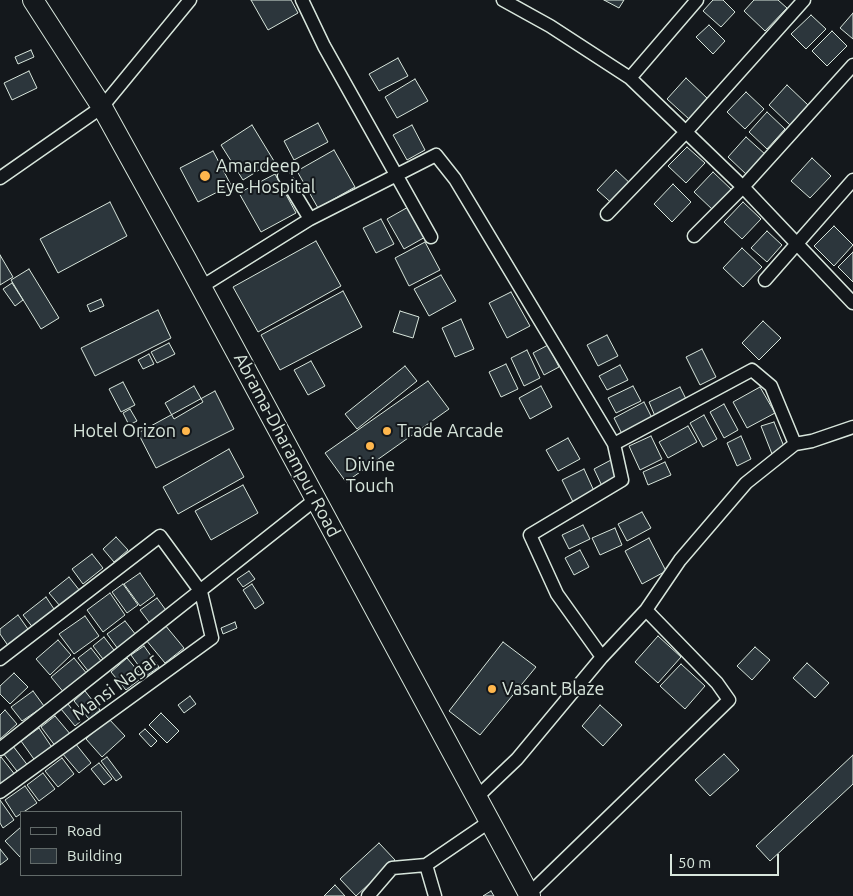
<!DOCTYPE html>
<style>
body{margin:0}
#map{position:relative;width:853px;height:896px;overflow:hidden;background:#14181c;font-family:Ubuntu,sans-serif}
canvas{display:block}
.legend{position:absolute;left:20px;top:811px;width:162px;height:65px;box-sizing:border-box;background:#14181c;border:1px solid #626a69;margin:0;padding:6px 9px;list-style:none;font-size:15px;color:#d8e6dc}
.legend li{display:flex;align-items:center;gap:10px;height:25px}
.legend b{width:25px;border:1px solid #626a69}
.scale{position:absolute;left:670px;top:854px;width:109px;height:22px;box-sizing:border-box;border:2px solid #d8e6dc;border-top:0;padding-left:6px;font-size:15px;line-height:18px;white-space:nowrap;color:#d8e6dc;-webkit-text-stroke:4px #14181c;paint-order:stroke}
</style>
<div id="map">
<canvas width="853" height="896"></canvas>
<ul class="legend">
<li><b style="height:6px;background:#14181c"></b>Road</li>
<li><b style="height:14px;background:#2c363c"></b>Building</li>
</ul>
<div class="scale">50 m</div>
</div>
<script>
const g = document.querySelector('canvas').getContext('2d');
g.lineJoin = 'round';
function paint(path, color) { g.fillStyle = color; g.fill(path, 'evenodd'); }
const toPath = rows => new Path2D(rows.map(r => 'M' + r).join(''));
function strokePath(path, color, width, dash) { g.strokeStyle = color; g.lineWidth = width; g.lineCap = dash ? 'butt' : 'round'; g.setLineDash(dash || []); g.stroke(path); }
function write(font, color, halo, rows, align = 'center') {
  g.font = font + ' Ubuntu,sans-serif'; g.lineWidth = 4; g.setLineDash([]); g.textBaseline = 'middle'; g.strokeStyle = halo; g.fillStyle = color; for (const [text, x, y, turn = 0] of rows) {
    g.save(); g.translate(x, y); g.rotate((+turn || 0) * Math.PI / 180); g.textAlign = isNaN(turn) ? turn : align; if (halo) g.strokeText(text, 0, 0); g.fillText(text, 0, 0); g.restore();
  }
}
const building = toPath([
 [251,0,291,0,298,13,268,30,251,0],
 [604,0,624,0,619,8,604,0],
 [713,0,723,0,735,12,721,27,703,11,713,0],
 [754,0,778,0,787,8,765,31,744,11,754,0],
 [853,13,853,39,840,28,853,13],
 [811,15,826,29,806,49,791,34,811,15],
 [709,25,725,41,713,54,696,37,709,25],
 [832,31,847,46,827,66,812,51,832,31],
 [31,50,34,57,18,64,15,57,31,50],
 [398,58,408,76,379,91,369,74,398,58],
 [29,71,37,88,12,100,4,83,29,71],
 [686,78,708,99,689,119,667,99,686,78],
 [415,79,428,101,397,118,385,97,415,79],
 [787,85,808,105,790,125,769,105,787,85],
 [746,92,764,109,745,129,727,112,746,92],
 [767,112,785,129,767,149,749,132,767,112],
 [318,123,328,142,294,160,284,141,318,123],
 [252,125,274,161,243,180,221,145,252,125],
 [412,125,425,150,407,160,393,135,412,125],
 [746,137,766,155,747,175,728,157,746,137],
 [687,147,705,163,686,183,668,166,687,147],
 [334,150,355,187,318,208,297,171,334,150],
 [213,151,231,185,198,202,180,168,213,151],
 [812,158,831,176,810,198,791,181,812,158],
 [616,170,634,187,616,207,597,190,616,170],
 [713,172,733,191,714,211,694,192,713,172],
 [275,174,296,213,261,232,239,193,275,174],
 [673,184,691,202,672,222,654,204,673,184],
 [110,202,127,236,58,273,40,239,110,202],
 [743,202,761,219,742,239,724,222,743,202],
 [410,206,427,236,404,249,387,219,410,206],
 [381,219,394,244,376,253,363,228,381,219],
 [834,226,853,245,834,266,814,246,834,226],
 [767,231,782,245,767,262,751,248,767,231],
 [316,241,341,286,258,332,233,287,316,241],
 [425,242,440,270,409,286,395,258,425,242],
 [742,248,762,267,743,287,723,268,742,248],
 [853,252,853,282,838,267,853,252],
 [0,255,13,277,0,285,0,255],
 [29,269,59,318,41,329,11,280,29,269],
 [441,275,456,301,429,316,414,289,441,275],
 [12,283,23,300,15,306,3,289,12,283],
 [343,291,362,327,280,370,261,335,343,291],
 [511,292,530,326,507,338,489,303,511,292],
 [101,299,104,306,90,312,87,305,101,299],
 [158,310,171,338,95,376,81,348,158,310],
 [400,311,419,317,413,338,393,332,400,311],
 [461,319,474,349,455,357,442,328,461,319],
 [763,321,781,338,759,360,742,343,763,321],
 [607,335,618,356,598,366,587,345,607,335],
 [169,343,175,354,157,363,151,352,169,343],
 [548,345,559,367,544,375,533,353,548,345],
 [702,349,716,377,700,385,686,357,702,349],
 [527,350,540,378,524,386,511,358,527,350],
 [149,354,154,364,143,369,138,360,149,354],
 [311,361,325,386,308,395,294,370,311,361],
 [506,364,518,389,501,397,489,372,506,364],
 [620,365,628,380,607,390,599,376,620,365],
 [405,366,417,381,357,429,345,414,405,366],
 [428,381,449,409,346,482,325,453,428,381],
 [123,382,135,405,121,412,109,389,123,382],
 [194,386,203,402,174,419,165,403,194,386],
 [541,386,552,407,530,419,519,398,541,386],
 [633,386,641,401,616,413,608,398,633,386],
 [680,387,687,401,655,416,649,402,680,387],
 [760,387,775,413,747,428,733,402,760,387],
 [215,391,234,429,156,468,138,433,215,391],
 [644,402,652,418,622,434,614,418,644,402],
 [724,404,738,430,724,438,710,412,724,404],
 [130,409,137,421,129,425,123,413,130,409],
 [704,415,717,439,703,447,690,423,704,415],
 [774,422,785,449,772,454,761,426,774,422],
 [688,426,697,442,668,458,659,442,688,426],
 [651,436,662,459,640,470,629,446,651,436],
 [741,436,751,459,737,466,727,443,741,436],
 [568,438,580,459,558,471,546,450,568,438],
 [229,449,244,477,178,514,163,487,229,449],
 [611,460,620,477,602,486,594,469,611,460],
 [665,462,671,475,648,485,643,472,665,462],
 [584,469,594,491,573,502,562,480,584,469],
 [243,485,258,513,211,540,195,511,243,485],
 [642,512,651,528,627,541,618,524,642,512],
 [583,525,590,539,569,549,562,535,583,525],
 [615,528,622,545,600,555,592,538,615,528],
 [116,537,128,550,114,562,103,549,116,537],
 [649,538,666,571,642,584,625,551,649,538],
 [580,550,589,567,574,575,565,558,580,550],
 [92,554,103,568,83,584,72,569,92,554],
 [249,571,255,579,243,587,237,579,249,571],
 [140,573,155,595,140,606,124,584,140,573],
 [69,577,80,591,60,606,49,593,69,577],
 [123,584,138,605,127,613,112,592,123,584],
 [252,584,264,603,255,609,243,590,252,584],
 [110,593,125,615,103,632,87,610,110,593],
 [46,597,56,612,34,629,23,615,46,597],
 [157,598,168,613,152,626,140,610,157,598],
 [18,615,30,632,9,647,0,634,0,629,18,615],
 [85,616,99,636,74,654,59,634,85,616],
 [125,621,136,635,118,649,107,634,125,621],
 [235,622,237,628,223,634,221,628,235,622],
 [165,625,184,648,165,663,146,640,165,625],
 [658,636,681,657,658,683,635,662,658,636],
 [104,637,117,654,106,663,93,646,104,637],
 [58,640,71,655,50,675,36,659,58,640],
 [503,642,536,667,480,735,449,711,503,642],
 [144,646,159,667,146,676,131,655,144,646],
 [755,647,770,660,752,680,737,666,755,647],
 [91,648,105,666,92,676,78,658,91,648],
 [74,658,88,675,65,694,51,677,74,658],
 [127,658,143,677,126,690,111,672,127,658],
 [807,663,829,683,815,698,793,678,807,663],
 [681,664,705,686,685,709,660,686,681,664],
 [14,673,28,687,10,704,0,694,0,686,14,673],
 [33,691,44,706,22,721,11,707,33,691],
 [85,691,100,710,89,719,74,701,85,691],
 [190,696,196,704,184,713,178,705,190,696],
 [68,704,81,721,75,726,61,709,68,704],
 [600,705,622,725,603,746,582,726,600,705],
 [5,710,17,724,0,739,0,715,5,710],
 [161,713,179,731,167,743,149,725,161,713],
 [55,716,71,735,56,747,41,727,55,716],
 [108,718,125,736,102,757,86,739,108,718],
 [39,728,53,749,36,762,21,741,39,728],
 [145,729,157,741,151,747,139,734,145,729],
 [75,743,91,763,79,773,62,753,75,743],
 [13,746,29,767,20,775,3,753,13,746],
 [724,754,739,770,710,796,695,780,724,754],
 [853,755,853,784,770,861,756,846,853,755],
 [1,757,16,776,0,789,0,758,1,757],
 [107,757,122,777,116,781,101,761,107,757],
 [62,758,74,774,58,787,45,771,62,758],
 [99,763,112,779,104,785,91,769,99,763],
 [43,773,55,789,39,801,27,785,43,773],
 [25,786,37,803,16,817,5,800,25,786],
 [0,800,14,820,3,828,0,823,0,800],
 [21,827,21,856,20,857,5,841,21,827],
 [379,843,395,860,356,896,340,879,379,843],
 [0,849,8,859,0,865,0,849],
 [335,885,345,896,324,896,335,885],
 [491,891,494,896,483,896,491,891]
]);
paint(building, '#2c363c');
strokePath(building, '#d8e6dc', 1);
const minor = toPath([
 [302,0,324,46,431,237],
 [503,0,550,26,630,78,743,187,853,303],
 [630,78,697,0],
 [284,176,310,219,436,155,455,179,614,444,622,480,530,535,557,594,602,657],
 [0,178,102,107,190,0],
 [607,214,685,133,804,0],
 [694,236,743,187,853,65],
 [765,280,853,180],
 [201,287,310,219],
 [614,444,752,370,771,386,795,444],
 [0,659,160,536,201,592,212,638,0,792],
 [0,749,316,499],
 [476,798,517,759,602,657,646,610,680,560,746,483,795,444,812,441,853,427],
 [426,865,435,896],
 [529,894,729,700,717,683,646,610],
 [368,896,392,868,426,865,489,822]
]);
const primary = toPath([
 [33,0,102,107,186,259,530,896]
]);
strokePath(minor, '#d8e6dc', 15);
strokePath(primary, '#d8e6dc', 22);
strokePath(minor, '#14181c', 12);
strokePath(primary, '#14181c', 20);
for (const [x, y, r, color] of [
 [205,176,6,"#ffb74d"],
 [186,431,5,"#ffb74d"],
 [387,431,5,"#ffb74d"],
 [370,446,5,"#ffb74d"],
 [492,689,5,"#ffb74d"]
]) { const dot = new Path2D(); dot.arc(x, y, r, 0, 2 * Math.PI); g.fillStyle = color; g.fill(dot); strokePath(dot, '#14181c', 2); }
write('18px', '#d8e6dc', '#14181c', [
 ["Amardeep",216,166],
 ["Eye Hospital",216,187],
 ["Hotel Orizon",176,431,"right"],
 ["Trade Arcade",397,431],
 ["Divine",370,465,"center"],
 ["Touch",370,486,"center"],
 ["Vasant Blaze",502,689]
], 'left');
write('18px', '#d8e6dc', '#14181c', [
 ["Abrama-Dharampur Road",287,445,62],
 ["Mansi Nagar",115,687,-36]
]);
</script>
